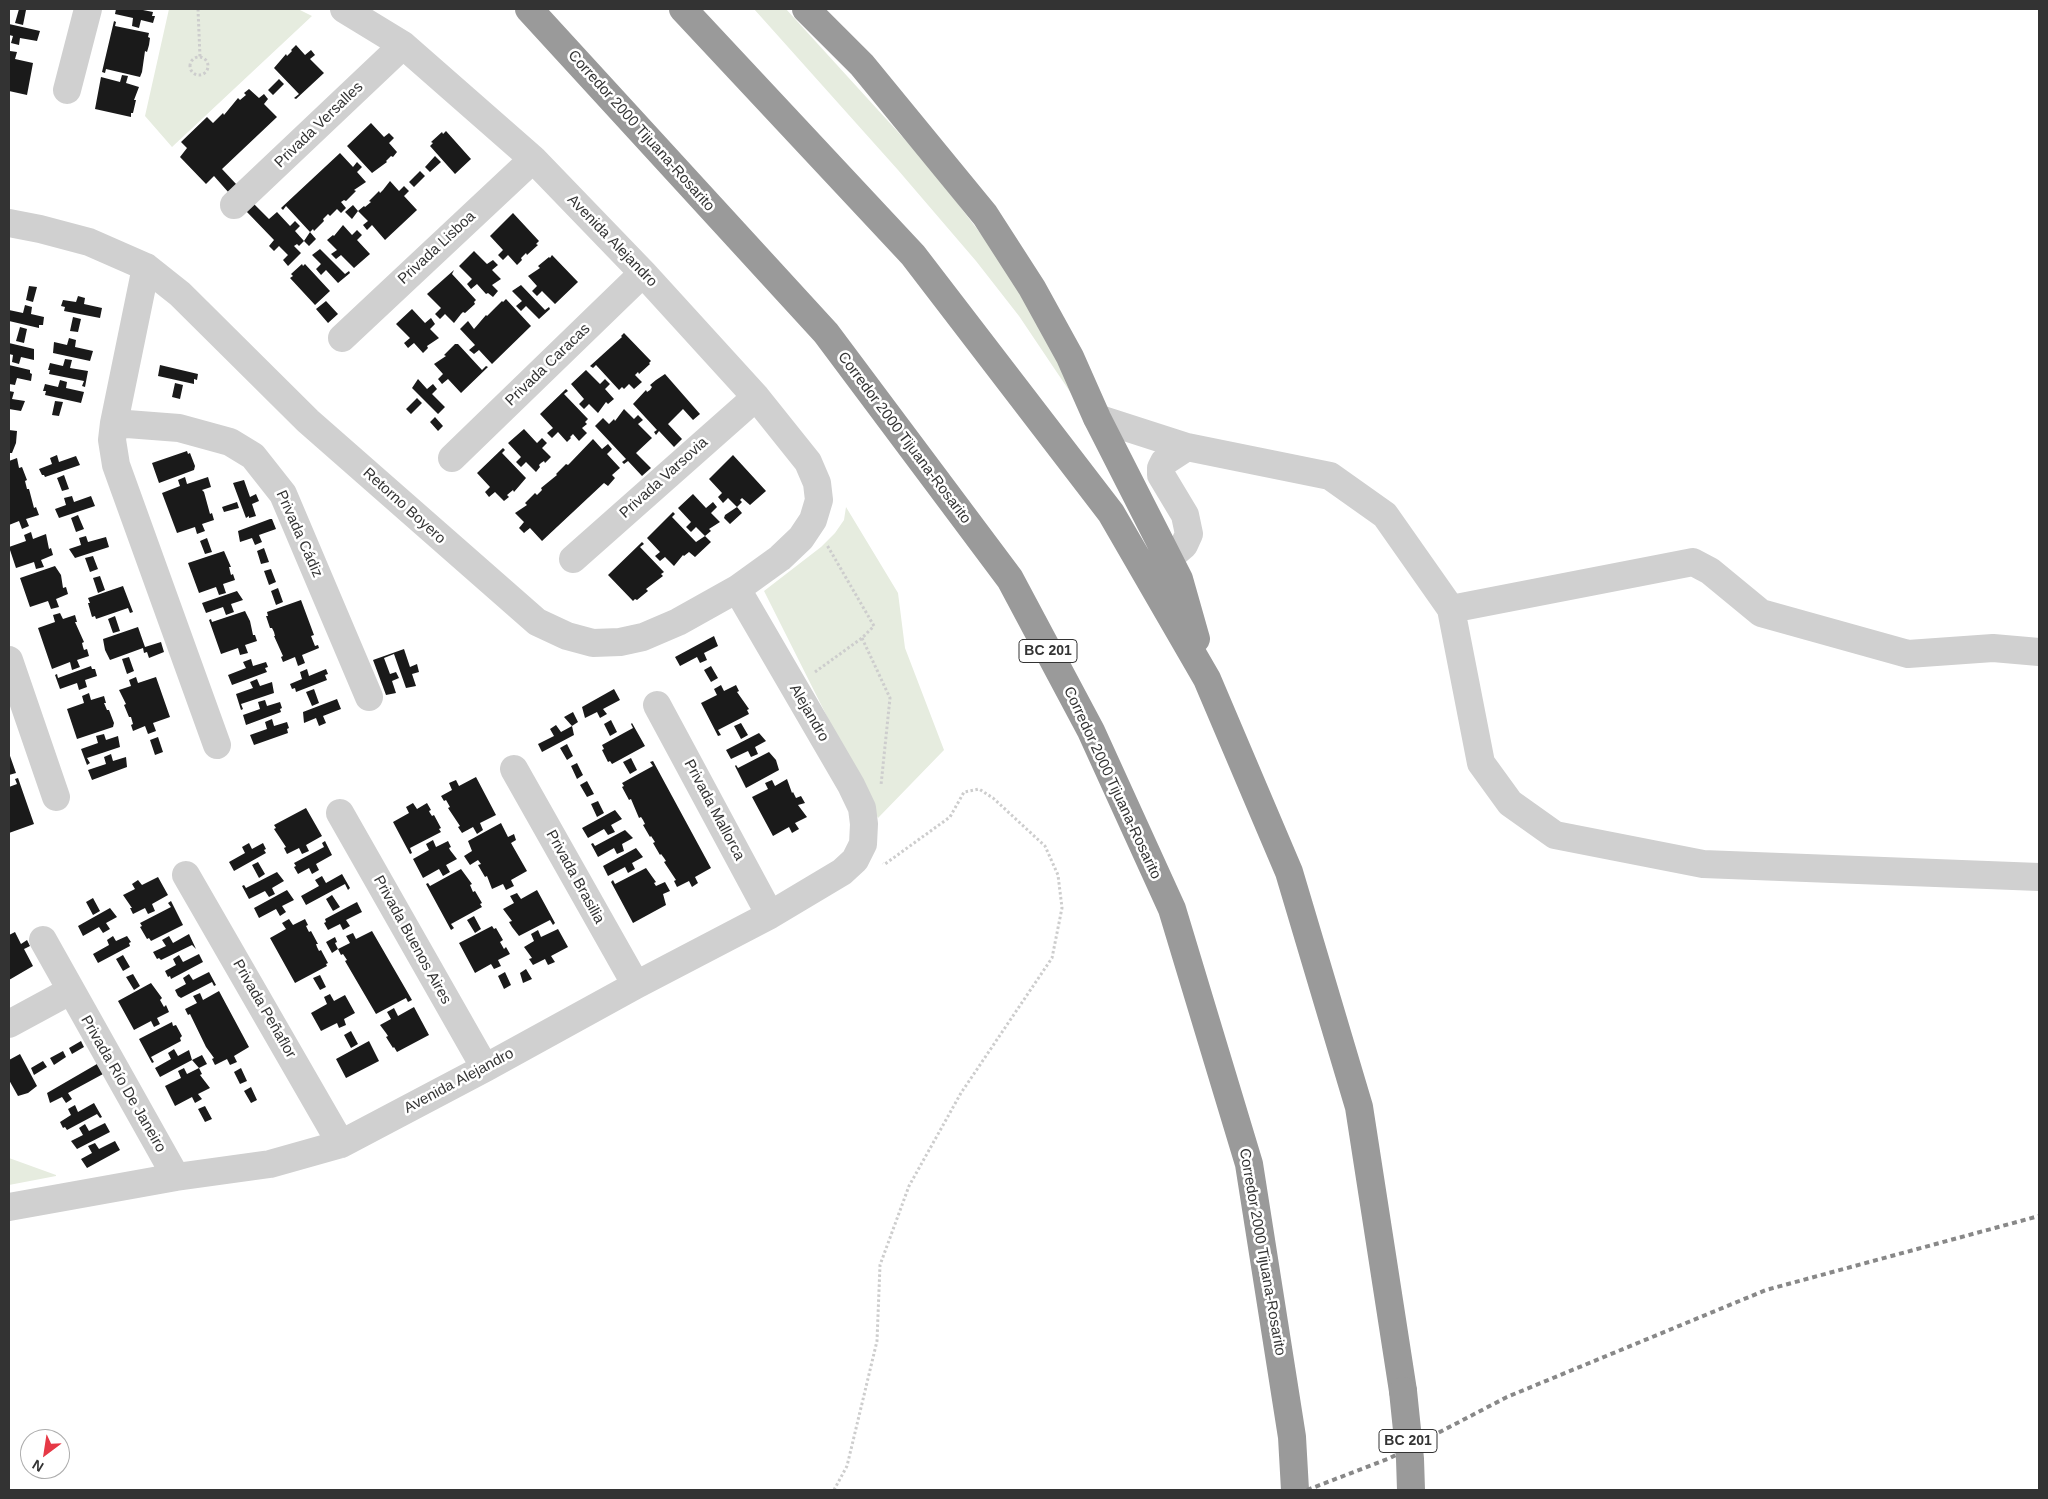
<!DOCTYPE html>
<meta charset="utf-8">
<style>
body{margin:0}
#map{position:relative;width:2048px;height:1499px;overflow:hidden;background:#fff;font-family:Arial,sans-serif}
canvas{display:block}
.frame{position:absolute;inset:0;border:10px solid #333;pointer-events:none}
.north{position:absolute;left:20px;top:1429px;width:50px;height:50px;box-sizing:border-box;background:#fff;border:1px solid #adadad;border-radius:50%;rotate:211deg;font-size:14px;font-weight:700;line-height:20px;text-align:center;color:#333}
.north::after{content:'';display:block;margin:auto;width:18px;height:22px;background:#e63946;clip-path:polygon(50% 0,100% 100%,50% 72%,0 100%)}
</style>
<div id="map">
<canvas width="2048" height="1499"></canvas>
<div class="frame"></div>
<div class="north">N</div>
</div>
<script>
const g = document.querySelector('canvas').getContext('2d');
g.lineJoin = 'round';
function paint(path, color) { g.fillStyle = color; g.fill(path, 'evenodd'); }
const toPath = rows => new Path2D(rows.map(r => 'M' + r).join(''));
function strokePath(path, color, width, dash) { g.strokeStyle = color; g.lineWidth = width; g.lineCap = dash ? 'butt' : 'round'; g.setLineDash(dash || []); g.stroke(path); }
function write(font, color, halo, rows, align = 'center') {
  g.font = font + ' Arial,sans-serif'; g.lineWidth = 5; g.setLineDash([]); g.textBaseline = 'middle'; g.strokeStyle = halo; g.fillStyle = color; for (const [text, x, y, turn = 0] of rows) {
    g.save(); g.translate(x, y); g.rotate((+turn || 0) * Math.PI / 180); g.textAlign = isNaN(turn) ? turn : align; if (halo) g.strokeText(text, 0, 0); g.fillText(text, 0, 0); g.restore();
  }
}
paint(toPath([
 [169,9,298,9,312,16,172,147,145,116],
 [754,9,786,9,929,166,1019,284,1097,432,1019,316,976,261,898,170],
 [846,507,898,593,905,648,944,750,878,818,764,591,821,547,835,533,844,520],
 [9,1158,56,1175,56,1176,9,1185]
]), '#e6ecdf');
paint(toPath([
 [19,9,26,10,23,25,15,23],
 [116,9,138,9,153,12,152,16,155,16,153,23,141,20,139,28,132,26,133,18,115,14],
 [114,21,116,22,115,26,149,33,148,37,150,38,149,45,147,52,145,51,142,72,140,77,106,69,105,73,102,72],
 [9,24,40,31,37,41,20,38,19,45,11,43,13,36,9,35],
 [296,45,305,55,311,50,315,55,310,59,324,73,296,99,294,98,299,94,274,68,286,54,287,56,292,51,291,50],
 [10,51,17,52,15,59,33,63,27,95,9,91],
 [122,75,128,76,126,83,139,87,134,100,136,100,133,113,131,113,131,117,95,109,101,77,120,82],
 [279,79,284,84,273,95,268,90],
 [249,89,259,98,264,94,268,99,264,104,277,117,222,169,237,185,229,193,214,176,206,184,180,157,187,148,181,142,207,117,213,123,223,113,224,115,238,98,240,100,246,95,244,93],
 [371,123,384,137,389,133,394,138,389,143,397,152,393,157,391,156,386,161,387,162,372,173,347,146],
 [446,131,471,159,455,174,430,146,433,143,431,142,442,132,443,134],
 [340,153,353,167,357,162,362,167,357,172,366,182,354,190,356,191,346,201,344,200,341,202,346,208,341,213,337,209,330,216,328,214,323,219,324,221,314,231,313,229,310,232,286,206,283,210,281,208],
 [435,156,441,162,430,172,425,167],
 [420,171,425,176,414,187,409,182],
 [390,181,399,191,404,186,409,191,404,196,417,210,385,240,372,225,367,230,363,225,368,221,358,211,352,219,345,212,353,205,358,211,364,206,365,207,371,202,369,201,379,191,380,193,383,190],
 [254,204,269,219,277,212,290,226,295,221,300,226,295,231,304,241,299,246,297,244,294,246,301,253,288,266,283,260,288,255,279,246,274,251,269,246,274,240,246,211],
 [513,213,539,241,536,244,538,245,527,255,526,253,521,258,522,260,517,265,508,255,503,260,498,255,503,250,490,236],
 [343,225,352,235,357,230,362,235,357,240,370,254,354,268,341,255,336,259,331,254,337,250,327,240,333,235,334,236],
 [310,232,316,239,309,246,304,241],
 [320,249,345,274,349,271,350,273,338,283,326,270,321,275,316,269,321,264,312,255],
 [474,251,487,264,493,260,498,265,492,270,501,279,492,285,498,291,493,297,488,293,486,294,477,284,471,289,467,284,472,279,459,266],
 [552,255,578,282,555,304,542,291,537,296,532,291,537,286,528,276,540,268,538,266,549,257,550,258],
 [302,264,303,266,305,264,330,291,315,305,290,278,293,276,291,274],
 [454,270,452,274,476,300,474,302,475,304,465,313,463,312,461,314,454,323,445,314,440,319,435,314,441,308,427,294],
 [521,285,545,310,549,307,550,309,539,319,526,306,521,311,516,306,522,301,512,291],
 [29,286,37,287,33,302,26,300],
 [78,296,85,298,84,304,102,308,100,318,64,311,65,307,61,306,63,300,76,302],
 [506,299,531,326,492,364,479,350,474,354,469,350,475,345,460,329,468,321,474,329,486,315,487,316,502,301,503,302],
 [326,301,338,314,328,323,316,309],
 [25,305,32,307,31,314,44,317,43,325,39,325,39,328,9,321,9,310,23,313],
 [412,309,425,323,431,318,435,324,430,329,439,338,427,346,428,348,423,353,414,343,408,348,404,343,410,338,396,324],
 [73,317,81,319,78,332,70,331],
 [20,327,27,329,24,343,16,341],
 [624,333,651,361,649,363,650,364,639,374,638,372,635,375,642,382,634,389,629,384,624,389,622,387,619,390,596,365,593,368,590,366,622,337,621,336],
 [69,338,76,340,75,347,93,351,90,361,53,353,54,342,67,345],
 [9,343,34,349,34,360,21,357,19,364,12,362,13,355,9,354],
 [455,344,458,344,482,370,486,366,488,367,461,393,448,379,442,384,438,379,443,374,434,364,446,356,444,355],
 [65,359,72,360,70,368,88,371,85,387,82,386,84,381,49,374,50,370,48,370,50,363,63,366],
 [9,365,30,370,30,373,32,374,31,381,17,378,15,385,9,384],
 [160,365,198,374,197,380,194,379,194,384,158,376],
 [586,370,600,384,605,379,610,384,605,389,614,399,608,404,606,402,598,413,589,404,584,409,579,404,584,399,571,384],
 [665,374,700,414,693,420,683,409,668,424,682,439,674,447,659,431,656,435,654,432,657,430,633,404,646,390,647,392,650,390,652,387,650,385,656,380],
 [418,379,427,389,433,384,437,389,432,394,445,407,438,414,412,388],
 [60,380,67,382,66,388,84,392,81,403,45,395,46,391,43,391,45,384,58,387],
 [175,383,183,385,180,399,172,397],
 [566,389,568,391,564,394,588,419,585,422,587,424,582,428,587,433,579,441,573,434,570,437,571,438,567,442,558,432,552,438,547,433,553,428,540,414],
 [9,391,14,392,12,399,25,401,21,411,9,409],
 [417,398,422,403,411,414,406,409],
 [55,401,63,402,59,416,52,415],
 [624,409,634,419,638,415,643,420,638,424,652,438,636,453,651,468,642,476,628,461,624,464,622,462,626,459,595,426,603,418,609,424,614,419,615,421],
 [435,417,443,426,438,431,430,422],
 [524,429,537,443,542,438,547,443,542,448,551,457,545,463,544,461,541,463,539,465,540,467,536,472,526,462,521,467,516,462,521,457,508,443],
 [9,430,17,431,16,443,12,453,9,453],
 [593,439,602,449,608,444,612,449,607,454,620,468,612,475,615,478,608,486,604,483,542,541,530,528,524,533,519,528,524,522,515,513,527,505,525,503,535,493,537,495,542,490,541,488,557,475,556,474,566,464,568,465,570,463],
 [503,448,505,450,502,453,526,478,514,492,513,490,507,495,509,497,504,501,495,492,489,497,485,492,490,487,477,473],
 [187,451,188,454,190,453,195,466,194,470,159,483,152,463],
 [57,455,59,462,76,456,80,465,45,477,44,475,42,475,39,469,52,464,50,458],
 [733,455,766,491,750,505,742,498,740,500,742,502,737,507,728,498,723,503,718,497,722,493,709,479],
 [17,458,19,468,22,467,27,480,25,481,27,489,29,489,34,508,36,507,39,515,26,519,29,526,22,529,19,521,9,525,9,461],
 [64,475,69,489,62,491,57,478],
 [185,477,187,484,208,477,211,487,202,490,204,492,210,514,212,513,214,520,202,524,205,531,197,534,195,527,177,533,162,493,180,486,178,480],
 [244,480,250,497,256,494,259,501,252,504,256,516,249,518,249,516,246,518,233,483],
 [693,494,706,508,713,502,717,507,711,513,720,522,709,529,711,531,705,536,696,527,691,532,686,527,691,522,678,508],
 [72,496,74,502,91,496,95,506,59,518,55,509,66,505,64,498],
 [237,502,239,508,224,512,222,507],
 [737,507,742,513,730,524,724,518,725,515],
 [673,512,675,514,672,517,696,542,705,536,711,542,695,557,689,552,684,556,683,555,674,566,665,557,660,561,655,556,660,552,647,538],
 [78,515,84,529,76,532,71,518],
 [270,519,272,519,276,529,259,535,262,542,255,545,252,538,240,542,238,531],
 [31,532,33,539,46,534,49,549,51,548,53,555,41,560,44,567,36,569,34,562,16,568,9,547,26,541,24,535],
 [86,536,88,542,106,537,109,547,75,558,69,549,81,545,79,538],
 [207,538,212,552,205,554,200,541],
 [642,542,644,544,640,547,664,572,661,574,663,576,646,589,648,591,637,600,635,599,633,601,608,575],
 [264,548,269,562,261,564,257,551],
 [224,551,231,567,229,567,231,575,233,574,235,580,223,584,226,593,219,595,216,587,199,593,188,563],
 [93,556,98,569,90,572,85,558],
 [55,566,61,575,63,588,66,587,68,594,56,599,59,607,51,609,48,601,30,607,20,578],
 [271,569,276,582,269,585,264,571],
 [100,576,105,590,98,593,93,578],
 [123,586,133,612,130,613,128,608,96,619,95,616,92,617,88,603,90,603,88,598],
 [278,588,283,602,276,605,271,591],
 [237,591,243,600,231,604,234,612,226,615,223,607,206,613,202,603],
 [301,600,314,635,311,636,315,646,318,645,319,648,302,655,305,663,298,666,295,657,283,662,281,657,283,656,274,636,275,636,274,632,272,628,270,628,266,616,268,616,267,612],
 [245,611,250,621,253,635,255,635,257,641,245,645,248,653,240,655,238,648,221,654,209,620,211,619,212,622],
 [60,613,63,619,75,615,77,622,75,622,84,642,82,643,83,647,84,650,87,649,89,656,77,660,80,667,72,670,70,662,52,669,38,628,55,622,53,615],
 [115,616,120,631,113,633,108,619],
 [138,627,145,647,161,642,164,652,149,658,147,652,144,653,143,648,110,660,105,650,103,639],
 [714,636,718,646,704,653,707,660,700,663,697,657,680,666,675,657],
 [404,649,410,667,417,664,419,672,412,674,416,686,406,688,394,654,384,658,390,674,396,672,399,678,392,681,396,693,386,695,373,660],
 [129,657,134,671,127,674,122,659],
 [251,659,253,666,266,662,268,667,265,668,267,672,232,685,228,675,246,668,243,662],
 [91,666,92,669,95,669,97,676,85,680,87,687,79,690,77,683,60,689,55,675,57,674,58,678],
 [711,666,718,678,711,682,704,670],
 [307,669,309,676,326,669,328,674,325,675,327,680,296,692,295,688,292,689,290,684,302,679,300,672],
 [136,677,138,683,156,677,170,717,153,723,156,731,148,734,145,726,133,731,131,725,133,724,131,717,129,717,124,705,126,704,119,690,131,686,129,680],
 [257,679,260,686,272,682,274,693,241,704,243,709,241,710,236,694,253,688,250,682],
 [721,685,724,691,736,685,739,691,737,692,749,709,747,710,749,714,718,730,721,735,718,736,701,703,717,695,714,689],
 [314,689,319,703,312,706,306,692],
 [614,689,620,700,603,709,607,714,600,718,597,712,585,718,582,707],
 [89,693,91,700,104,696,106,703,104,703,107,710,109,710,114,723,113,727,77,739,67,709,84,703,82,696],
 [337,699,341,709,323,716,326,723,319,726,316,718,304,723,303,712],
 [265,700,267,706,280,702,282,708,280,709,281,712,246,725,243,715,260,709,258,702],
 [573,712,578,722,572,726,564,717],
 [272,719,274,726,287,722,289,728,287,729,288,733,254,745,250,735,267,729,265,722],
 [611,720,617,732,610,736,604,724],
 [632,723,645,746,612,764,610,761,608,762,602,750,604,749,602,745,633,728,631,724],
 [741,723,748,735,741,739,734,726],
 [556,725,561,732,572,726,574,735,542,752,538,744,554,736,550,729],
 [759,733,766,741,755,747,758,754,751,757,748,751,731,759,726,750],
 [104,734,106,740,118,736,120,747,87,758,90,763,87,765,81,749,98,743,96,736],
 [158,737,163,752,155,755,150,740],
 [567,744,573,756,567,760,560,748],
 [769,752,776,760,779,770,746,788,735,766,736,765,738,768],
 [9,753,16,773,9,775],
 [111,754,113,761,126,757,127,767,92,780,88,770,106,764,104,757],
 [631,758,637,770,630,774,623,762],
 [653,761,711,868,695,877,698,883,692,887,689,881,677,887,674,881,676,880,664,862,666,861,664,858,661,854,660,855,653,843,655,842,651,836,650,837,643,825,645,824,643,820,641,817,639,818,631,799,629,800,622,787,624,786,622,783,653,766,650,762],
 [577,763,583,775,577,779,571,766],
 [476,777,496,815,480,823,483,830,477,834,473,827,462,833,458,827,460,826,448,808,450,807,446,800,444,801,441,796,452,790,449,783,456,780,459,786],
 [18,778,34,824,9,833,9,787,17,784,15,779],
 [787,779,792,793,793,792,796,798,801,796,805,803,798,805,807,817,795,823,799,829,792,833,789,827,773,836,752,797,768,789,765,783,772,780,775,786],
 [587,781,594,794,587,797,580,785],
 [598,801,604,813,597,817,591,804],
 [413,803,417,809,427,803,431,810,429,811,430,813,432,816,434,815,441,828,439,829,441,832,410,848,412,853,410,854,393,822,409,813,406,807],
 [306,808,322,836,306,845,309,851,302,854,299,848,287,854,284,848,286,847,274,829,276,828,274,825],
 [615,810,622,819,611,825,615,832,608,835,604,829,588,838,582,828],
 [501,823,508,837,514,834,516,840,511,843,527,871,511,880,514,886,506,890,503,884,492,889,487,876,485,877,478,865,481,864,478,860,470,865,464,856,472,851,468,841],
 [625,830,633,838,622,844,624,851,617,854,614,848,598,857,591,844,593,843,595,846],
 [433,840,436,847,448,841,451,847,449,848,450,850,457,859,446,865,450,872,443,876,439,869,423,878,413,859,429,850,426,844],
 [325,841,332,855,316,864,319,870,312,874,309,868,298,874,294,867,296,866,294,863,324,847,322,843],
 [249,843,252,849,263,843,266,849,264,850,266,853,234,871,229,862,245,853,242,847],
 [636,848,643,857,632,863,635,869,628,873,625,867,608,876,603,866],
 [258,862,265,874,259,878,252,865],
 [646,868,656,882,654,883,656,886,665,882,670,891,663,894,666,905,633,923,611,882,613,880,615,884],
 [461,869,472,884,470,885,473,892,475,891,482,903,480,904,482,907,451,924,454,928,451,930,426,884,428,883,430,886],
 [277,872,284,881,272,888,275,894,269,897,265,891,249,899,242,886,244,885,246,888],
 [342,874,350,888,348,890,345,884,306,905,301,896,319,886,315,880,322,876,326,883],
 [158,877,168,895,152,904,155,911,148,914,145,908,133,914,130,908,132,908,123,895,135,889,132,884,138,880,142,885],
 [287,890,294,900,282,906,286,912,280,916,276,909,259,918,254,908],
 [537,890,555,923,553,925,550,920,519,936,512,927,509,922,512,921,503,909,514,903,510,896,517,893,521,899],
 [332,895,340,907,333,911,326,899],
 [93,898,100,911,93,915,86,902],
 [171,901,183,925,151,941,149,938,147,939,140,927,142,926,140,923,171,907,168,903],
 [357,902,362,912,346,920,350,926,343,930,340,924,328,930,324,923,326,922,325,919],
 [110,908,117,917,106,923,110,929,103,933,99,927,83,936,78,926],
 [474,916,481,929,475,933,467,920],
 [289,919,293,925,305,919,308,925,306,926,309,932,311,931,318,944,316,944,317,947,319,951,321,950,328,963,326,964,327,966,295,983,270,938,286,929,282,923],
 [492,926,494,929,496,928,503,940,500,942,504,949,506,947,510,954,498,960,501,966,494,969,491,964,475,973,459,943],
 [558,929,568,947,551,956,555,962,548,965,545,959,533,965,529,959,532,958,524,947,534,941,531,934,538,930,541,937],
 [372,931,412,1000,408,1002,406,998,376,1014,345,961,347,960,343,954,341,955,338,949,350,943,346,936,353,933,356,939],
 [15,932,21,944,27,940,30,946,24,949,33,966,9,980,9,935],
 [189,934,196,949,192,945,161,960,159,958,157,959,153,952,166,946,162,940,169,936,173,943],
 [113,936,116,941,127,936,131,942,129,943,130,946,98,963,93,954,109,945,107,940],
 [335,937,337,942,335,943,338,949,332,953,326,942],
 [199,954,203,962,171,979,170,976,168,977,165,971,176,965,173,959,179,955,183,962],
 [123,955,130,967,123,971,116,959],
 [526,969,532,979,523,983,520,973],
 [209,972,216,985,214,986,212,982,181,998,178,996,175,990,186,984,183,978,189,974,193,980],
 [505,972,511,985,504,989,498,976],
 [133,974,140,986,134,990,126,977],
 [320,975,326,987,320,990,313,978],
 [151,983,162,998,160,1000,164,1007,166,1005,169,1012,157,1018,160,1024,154,1027,151,1021,134,1030,118,1001],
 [219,991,249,1047,234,1056,237,1062,230,1065,227,1059,215,1065,212,1059,214,1058,206,1047,190,1014,188,1015,185,1009,197,1003,193,996,200,993,203,1000],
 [330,994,334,1001,345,995,355,1013,344,1019,346,1025,339,1028,337,1023,321,1031,311,1013,327,1004,324,997],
 [414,1007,429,1035,397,1052,394,1047,393,1048,386,1037,388,1036,386,1033,380,1025,391,1019,387,1012,394,1008,398,1016],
 [172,1022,173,1026,176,1025,182,1036,180,1038,181,1041,151,1057,154,1062,152,1063,139,1039],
 [351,1031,358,1044,351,1048,344,1035],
 [81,1041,84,1047,72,1054,69,1048],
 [369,1041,379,1061,346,1078,336,1059],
 [174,1049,178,1056,189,1050,192,1060,160,1077,155,1068,171,1059,168,1053],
 [63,1051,66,1057,54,1065,50,1058],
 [20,1054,37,1086,28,1093,18,1096,9,1080,9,1060],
 [202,1055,207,1064,199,1068,202,1074,200,1075,210,1088,198,1094,202,1099,195,1103,192,1097,175,1106,165,1086,181,1078,178,1071,184,1068,187,1074,199,1068,192,1060],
 [43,1061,47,1067,34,1075,31,1068],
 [97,1064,103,1074,68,1093,72,1099,66,1103,62,1097,50,1103,47,1093],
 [241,1068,247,1081,240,1084,234,1072],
 [251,1087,257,1100,251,1103,244,1091],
 [94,1103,102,1117,100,1118,97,1114,67,1130,65,1127,63,1128,60,1122,71,1115,68,1109,75,1105,78,1112],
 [205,1106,212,1119,205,1122,198,1109],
 [105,1123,110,1132,77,1149,71,1141,83,1135,79,1128,85,1124,89,1131],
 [115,1141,120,1150,87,1168,81,1159,92,1153,88,1146,95,1143,99,1149]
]), '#1a1a1a');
strokePath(toPath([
 [198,9,200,57],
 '190 66a9 9 0 1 1 18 0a9 9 0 1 1-18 0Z',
 [862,638,890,698,881,785],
 [815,672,862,638,874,626,827,545],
 [834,1490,847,1466,877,1341,880,1265,909,1186,961,1093,1052,958,1062,908,1058,875,1045,846,993,798,979,789,964,792,950,817,885,864,883,863]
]), '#cdcdcd', 3, [2.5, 2.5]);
strokePath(toPath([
 [67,90,88,9],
 [234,205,403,45],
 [9,223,40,229,89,242,146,267,180,294,308,421,537,622,567,636,593,643,620,642,643,637,678,622,737,589,780,558,801,538,813,520,819,500,817,483,808,462,756,397,643,273,533,159,403,45,344,9],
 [146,267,114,423,112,440,116,465,217,745],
 [342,338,533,159],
 [1097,418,1187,447,1330,476,1385,515,1451,609,1481,763,1510,803,1555,835,1703,864,2039,877],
 [114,423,179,428,230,442,253,456,283,494,369,697],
 [452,458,643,273],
 [573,559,756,397],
 [1151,573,1184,545,1189,534,1185,515,1161,475,1161,468,1164,462,1187,447],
 [1451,609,1693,562,1710,571,1761,613,1908,654,1993,648,2039,652],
 [9,660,56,797],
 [657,705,770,915],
 [514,769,636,985],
 [340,813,485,1068],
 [186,875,341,1144],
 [43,940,176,1177],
 [9,1024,70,991],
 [9,1207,176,1177,270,1164,341,1144,485,1068,636,985,770,915,842,872,855,860,863,844,864,824,862,808,851,785,737,589]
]), '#d0d0d0', 28);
strokePath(toPath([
 [529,9,826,333,1010,579,1091,731,1172,909,1249,1164,1292,1437,1295,1490],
 [683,9,913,255,1111,513,1207,679,1289,872,1359,1107,1403,1391],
 [806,9,862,65,985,215,1032,288,1070,357,1097,418,1179,579,1196,639]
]), '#9a9a9a', 28);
strokePath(toPath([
 [1307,1490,1390,1458,1507,1397,1766,1290,2039,1216]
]), '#888', 4, [5, 4]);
strokePath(toPath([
 [1403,1391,1410,1459,1411,1490]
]), '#9a9a9a', 28);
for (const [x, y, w] of [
 [1048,651,58],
 [1408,1441,58]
]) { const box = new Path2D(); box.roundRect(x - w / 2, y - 11.5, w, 23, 4); g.fillStyle = '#fff'; g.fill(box); strokePath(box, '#333', 1); }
write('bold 14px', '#333', null, [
 ["BC 201",1048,651],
 ["BC 201",1408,1441]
]);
write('15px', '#333', '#fff', [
 ["Privada Versalles",319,125,-44],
 ["Corredor 2000 Tijuana-Rosarito",641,131,48],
 ["Avenida Alejandro",612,241,46],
 ["Privada Lisboa",437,248,-43],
 ["Privada Caracas",548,365,-44],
 ["Corredor 2000 Tijuana-Rosarito",904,438,53],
 ["Privada Varsovia",664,478,-42],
 ["Retorno Boyero",404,506,42],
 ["Privada Cádiz",299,534,66],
 ["Alejandro",809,713,60],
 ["Corredor 2000 Tijuana-Rosarito",1112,783,65],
 ["Privada Mallorca",714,810,62],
 ["Privada Brasilia",575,877,61],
 ["Privada Buenos Aires",412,940,61],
 ["Privada Peñaflor",264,1009,60],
 ["Avenida Alejandro",459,1081,-28],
 ["Privada Río De Janeiro",123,1084,60],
 ["Corredor 2000 Tijuana-Rosarito",1262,1252,80]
]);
</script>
